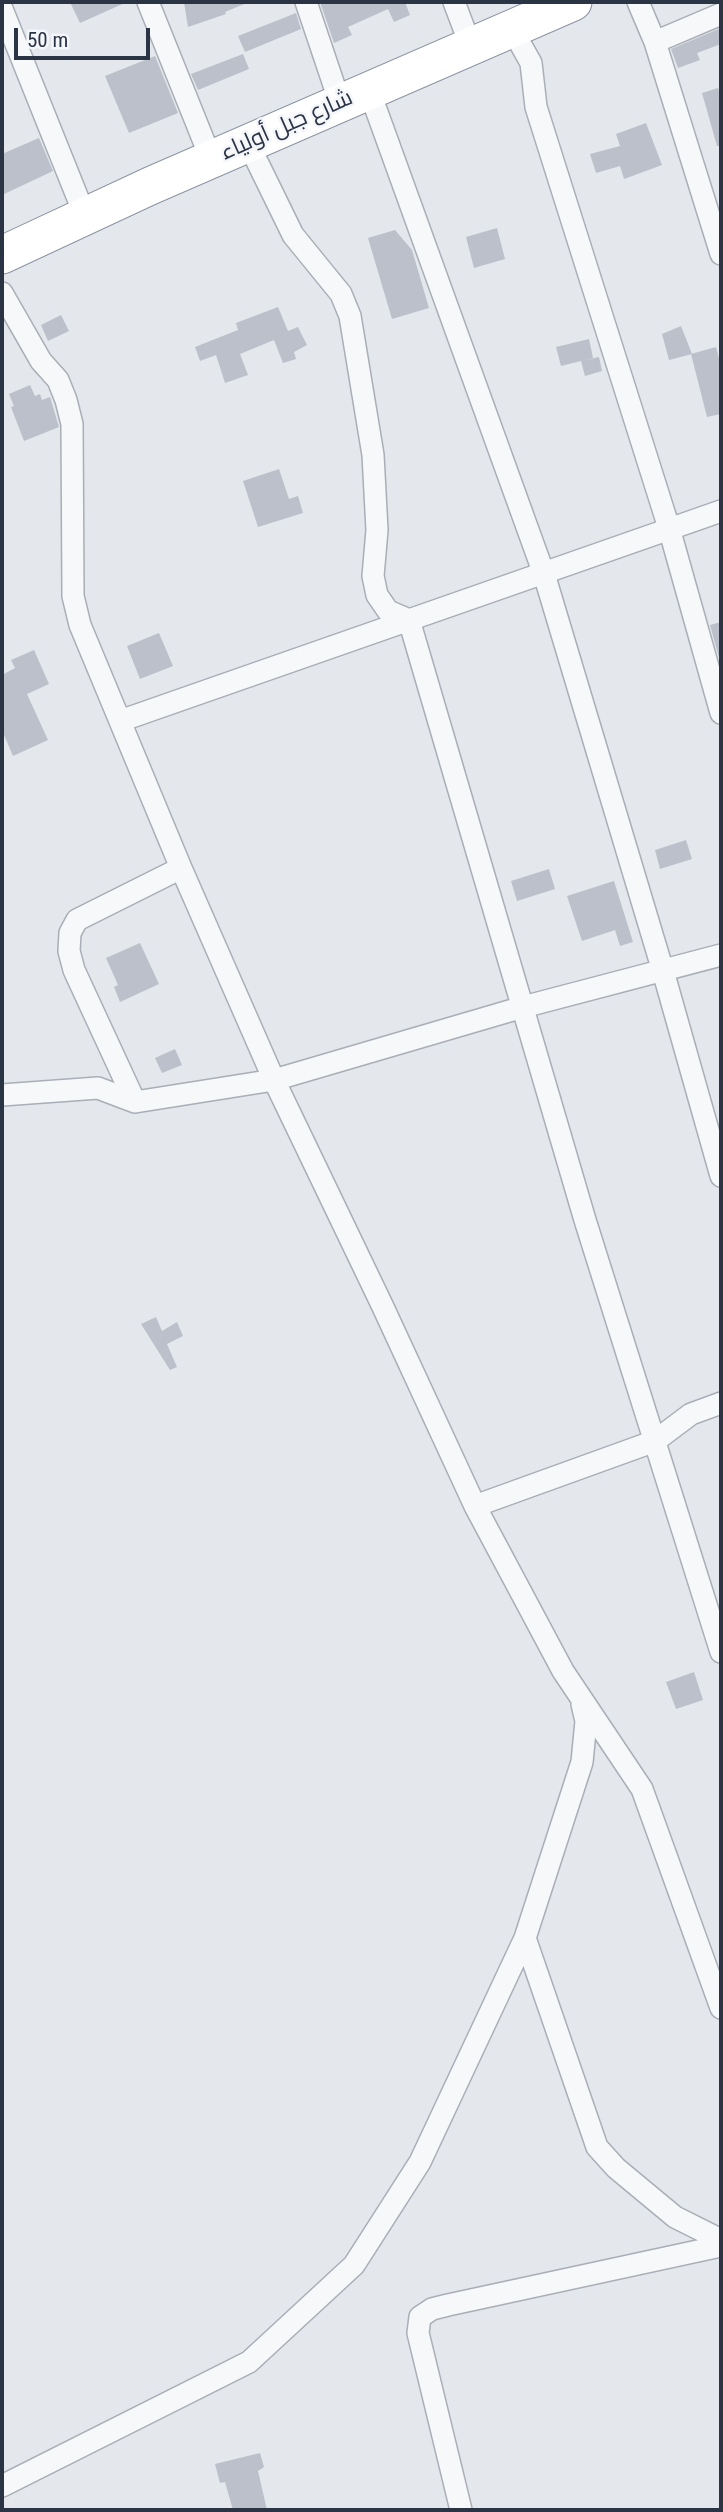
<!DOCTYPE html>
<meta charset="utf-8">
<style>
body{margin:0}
#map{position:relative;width:723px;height:2512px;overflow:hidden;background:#e4e7ec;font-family:"Roboto Condensed",sans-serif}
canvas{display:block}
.frame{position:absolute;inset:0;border:4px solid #2b3445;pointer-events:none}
.scale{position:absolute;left:14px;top:28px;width:136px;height:32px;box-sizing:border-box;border:4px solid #2b3445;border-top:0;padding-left:9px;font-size:21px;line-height:24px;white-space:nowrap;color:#2b3445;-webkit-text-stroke:5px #f4f6f9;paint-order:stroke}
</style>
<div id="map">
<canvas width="723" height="2512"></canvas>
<div class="frame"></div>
<div class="scale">50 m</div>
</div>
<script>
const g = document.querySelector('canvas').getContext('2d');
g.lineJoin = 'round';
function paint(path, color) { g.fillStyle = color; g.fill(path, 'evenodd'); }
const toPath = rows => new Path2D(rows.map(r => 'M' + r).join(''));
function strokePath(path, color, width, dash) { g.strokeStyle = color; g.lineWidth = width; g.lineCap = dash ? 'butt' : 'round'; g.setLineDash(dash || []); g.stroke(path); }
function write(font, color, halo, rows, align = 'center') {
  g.font = font + ' "Roboto Condensed",Cairo,sans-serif'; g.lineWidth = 5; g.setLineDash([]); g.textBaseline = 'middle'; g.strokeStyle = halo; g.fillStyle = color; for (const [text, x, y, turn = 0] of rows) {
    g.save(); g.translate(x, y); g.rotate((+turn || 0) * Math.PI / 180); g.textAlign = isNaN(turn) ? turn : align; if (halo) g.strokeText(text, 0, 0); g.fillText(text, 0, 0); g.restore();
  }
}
paint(toPath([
 [70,2,127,2,80,23],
 [184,2,249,2,225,12,226,14,188,27],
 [320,2,405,2,410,15,394,22,388,9,348,27,352,35,334,43],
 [296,13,301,29,245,52,238,36],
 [721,28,721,44,697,53,700,60,678,68,671,49],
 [243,54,249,69,198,90,191,74],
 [155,56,178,113,129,133,105,76],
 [718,88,721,98,721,146,717,146,702,93],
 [646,123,662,165,624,179,620,166,596,173,590,154,620,146,616,134],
 [39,138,53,171,2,195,2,154],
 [497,228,505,259,474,268,466,237],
 [395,230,412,250,429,308,392,319,368,238],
 [278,307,288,331,298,327,307,345,294,352,296,359,283,363,274,340,240,354,248,375,225,383,216,355,200,361,195,347,238,330,236,323],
 [61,315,69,331,48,341,41,325],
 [681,326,692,354,669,360,662,334],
 [589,339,593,358,561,366,556,347],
 [716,347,721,366,721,414,707,417,691,354],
 [599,357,602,371,585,376,581,361],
 [30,385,35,396,40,394,42,400,50,397,59,427,24,441,11,407,14,406,9,394],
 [279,469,289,499,298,496,303,513,258,527,243,481],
 [721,622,721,665,710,625],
 [159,633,173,666,140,679,127,646],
 [34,650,49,684,27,694,48,740,13,756,2,730,2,675,15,668,11,660],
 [686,840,692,859,660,869,655,850],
 [549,869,555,889,517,901,511,881],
 [614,881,633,942,620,946,615,930,582,941,567,896],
 [140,943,159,984,120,1002,114,987,118,985,106,958],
 [175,1049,182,1065,162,1073,155,1058],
 [156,1317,162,1331,177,1322,183,1336,167,1344,177,1367,170,1370,141,1324],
 [694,1672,703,1700,676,1709,666,1682],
 [260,2453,264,2467,258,2471,267,2510,233,2510,225,2482,220,2483,215,2464]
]), '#bbc0ca');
const street = toPath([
 [148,2,211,159],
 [306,2,340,103],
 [454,2,471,47],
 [638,2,655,42,721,254],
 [2,9,85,216],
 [512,29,531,63,536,107,669,528,721,713],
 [655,42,721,14],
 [369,90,544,574,663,971,721,1176],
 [248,143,293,235,341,294,350,316,373,455,377,530,373,576,377,595,388,611,409,620,585,1220,721,1652],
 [2,293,41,361,58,380,66,400,72,424,73,596,80,625,181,868,274,1080,383,1307,475,1506,563,1671,642,1789,721,2008],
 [120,721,721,511],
 [2,1095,98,1088,135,1102,274,1080,523,1007,721,955],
 [135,1102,74,970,69,951,70,933,77,920,181,868],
 [475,1506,655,1441,691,1414,721,1403],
 [525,1938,597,2147,616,2168,675,2217,721,2240],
 [2,2486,249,2362,354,2265,420,2162,525,1938,582,1762,586,1721,582,1704],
 [461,2510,418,2333,420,2317,432,2309,448,2305,721,2246]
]);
const highway = toPath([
 [2,255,150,186,573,2]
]);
strokePath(street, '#a9aeb7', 24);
strokePath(highway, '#8b94a3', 39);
strokePath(street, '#f7f8fa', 21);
strokePath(highway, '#fff', 37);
write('23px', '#2b3445', '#f4f6f9', [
 ["شارع جبل أولياء",287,126,-24]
]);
</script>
